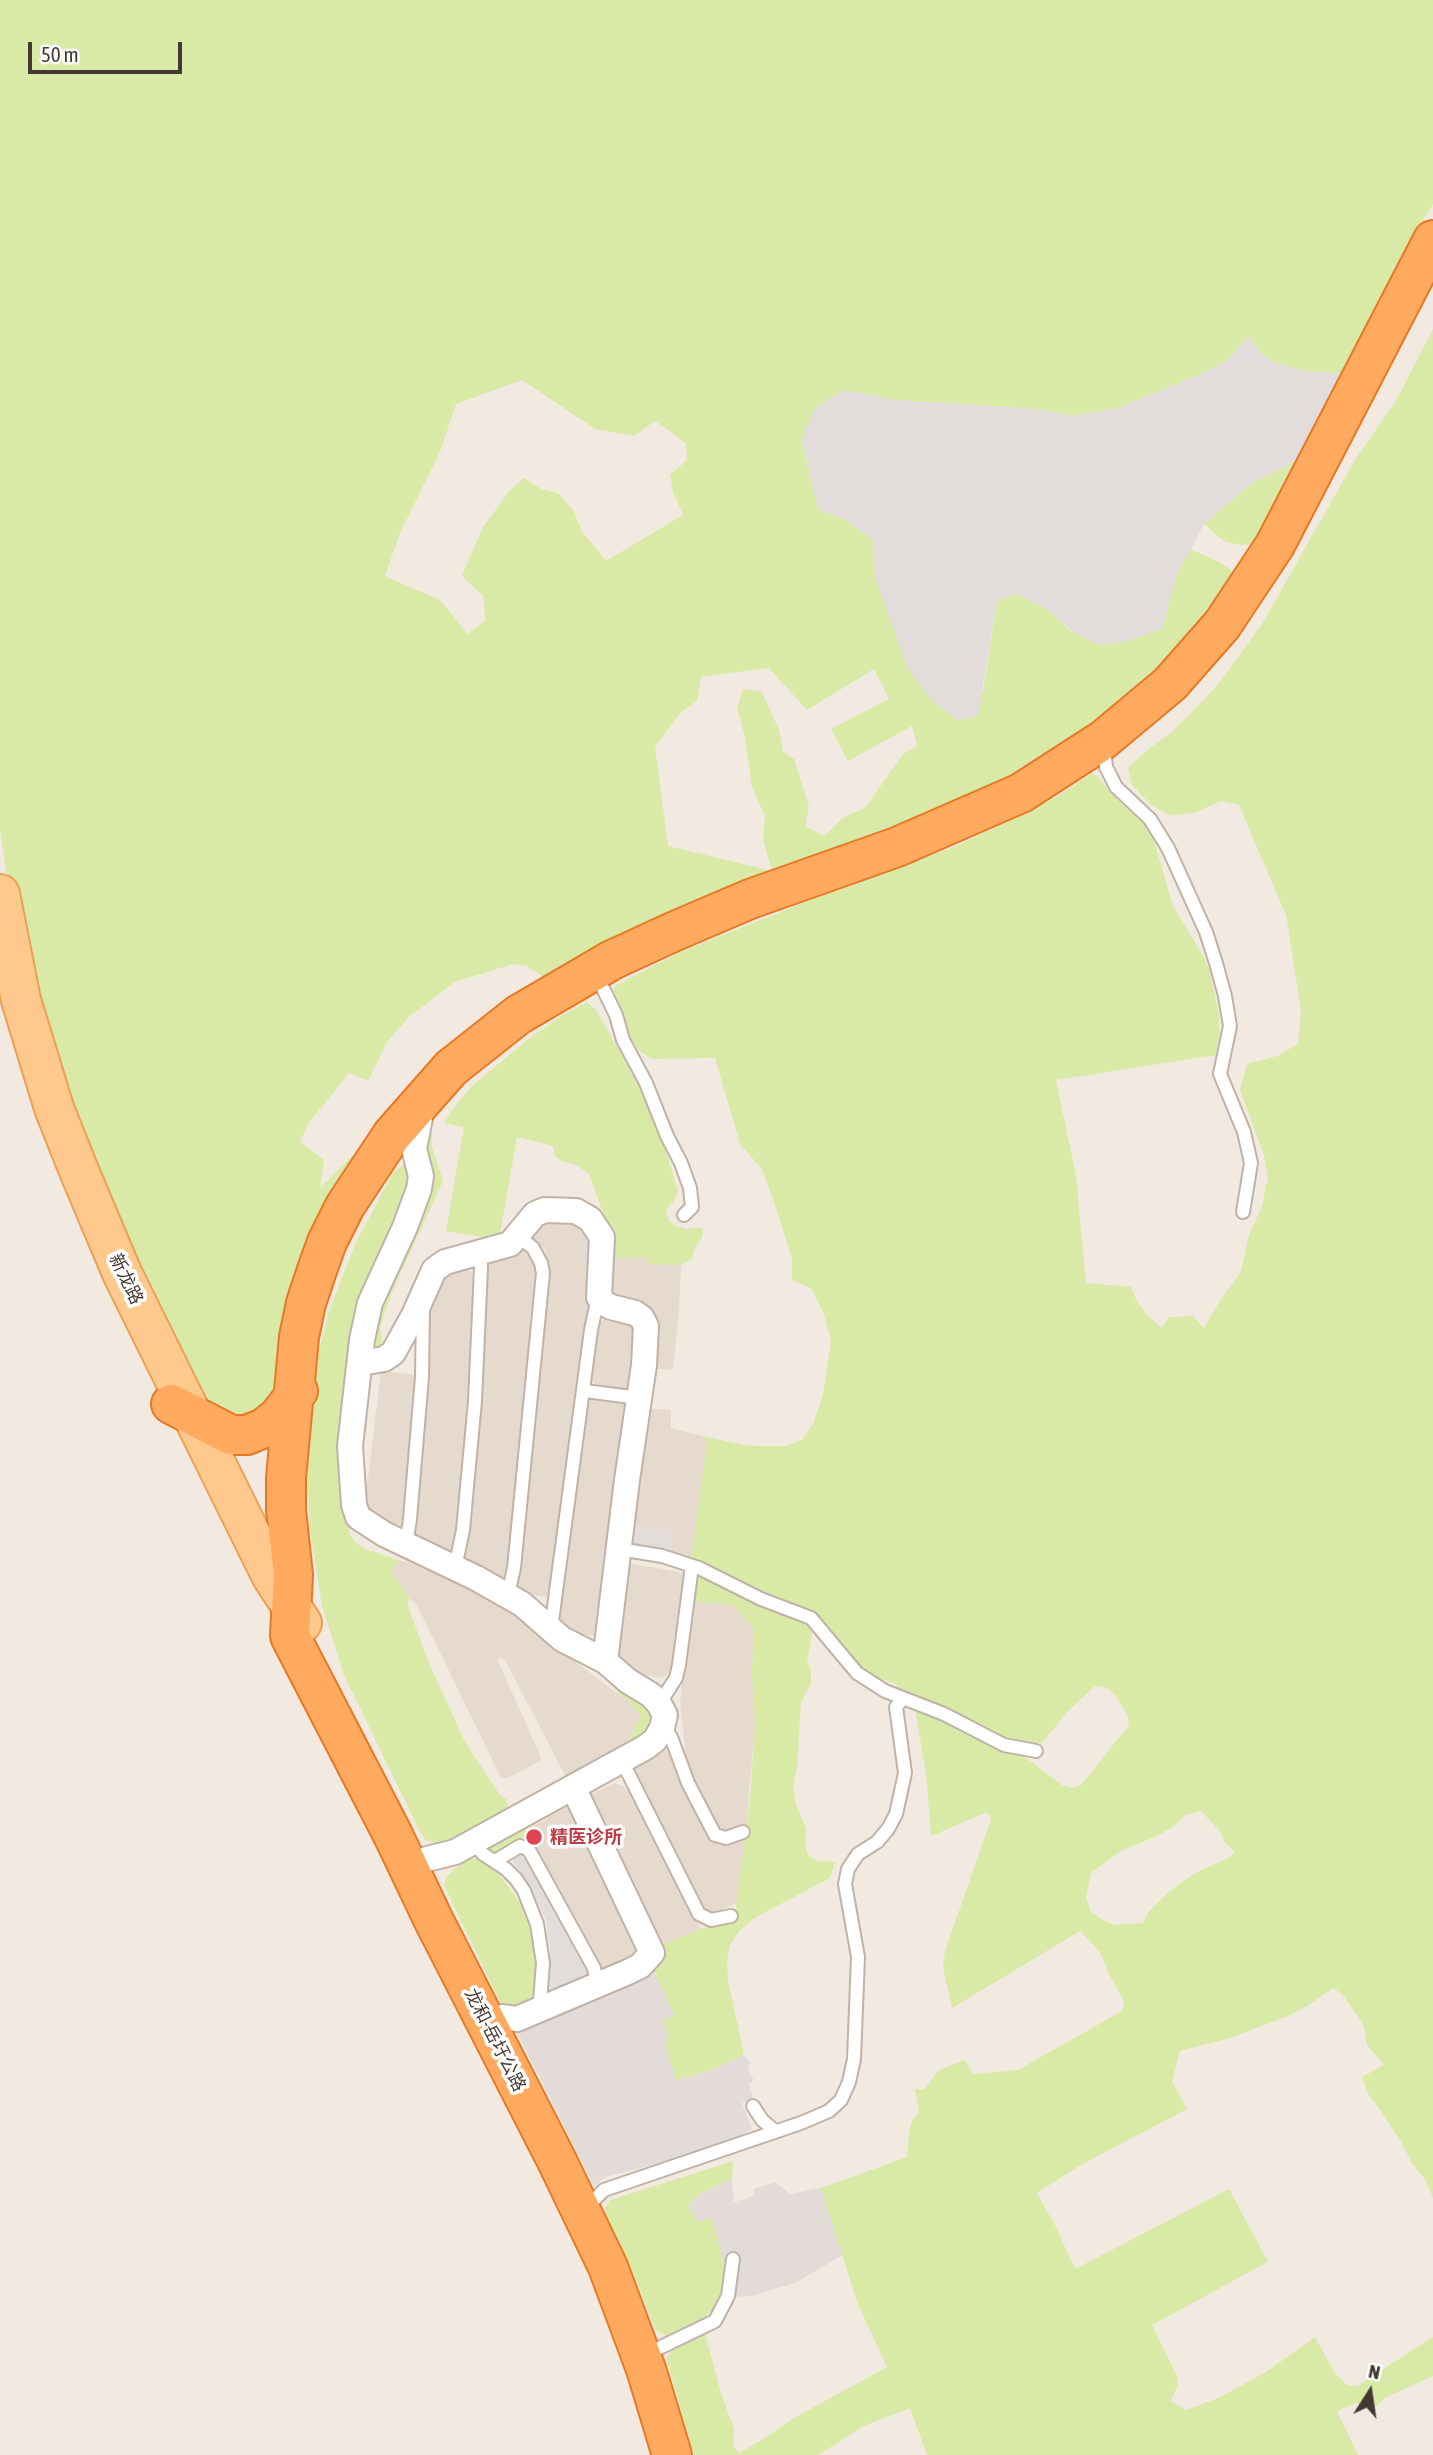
<!DOCTYPE html>
<meta charset="utf-8">
<style>
body{margin:0}
#map{position:relative;width:1433px;height:2455px;overflow:hidden;background:#f2eae1;font-family:"Asap Condensed",sans-serif}
canvas{display:block}
.north{position:absolute;left:1335px;top:2357px;width:70px;height:70px;-webkit-text-stroke:5px #fff;paint-order:stroke;rotate:12deg;font-size:19px;font-weight:700;line-height:28px;text-align:center;color:#433932}
.north::after{content:'';display:block;margin:auto;width:24px;height:32px;background:#433932;clip-path:polygon(50% 0,100% 100%,50% 72%,0 100%)}
.scale{position:absolute;left:28px;top:42px;width:154px;height:32px;box-sizing:border-box;border:4px solid #433932;border-top:0;padding-left:9px;font-size:21px;line-height:24px;white-space:nowrap;color:#433932;-webkit-text-stroke:5px #fff;paint-order:stroke}
</style>
<div id="map">
<canvas width="1433" height="2455"></canvas>
<div class="north">N</div>
<div class="scale">50 m</div>
</div>
<script>
const g = document.querySelector('canvas').getContext('2d');
g.lineJoin = 'round';
function paint(path, color) { g.fillStyle = color; g.fill(path, 'evenodd'); }
const toPath = rows => new Path2D(rows.map(r => 'M' + r).join(''));
function strokePath(path, color, width, dash) { g.strokeStyle = color; g.lineWidth = width; g.lineCap = dash ? 'butt' : 'round'; g.setLineDash(dash || []); g.stroke(path); }
function write(font, color, halo, rows, align = 'center') {
  g.font = font + ' "Asap Condensed","Noto Sans SC",sans-serif'; g.lineWidth = 7; g.setLineDash([]); g.textBaseline = 'middle'; g.strokeStyle = halo; g.fillStyle = color; for (const [text, x, y, turn = 0] of rows) {
    g.save(); g.translate(x, y); g.rotate((+turn || 0) * Math.PI / 180); g.textAlign = isNaN(turn) ? turn : align; if (halo) g.strokeText(text, 0, 0); g.fillText(text, 0, 0); g.restore();
  }
}
paint(toPath([
 [551,1219,574,1221,593,1237,593,1286,551,1594,545,1597,521,1593,517,1587,549,1273,545,1249,532,1238,532,1234,534,1229],
 [518,1249,523,1250,532,1260,535,1272,509,1563,506,1580,469,1566,465,1553,480,1400,488,1272,485,1261],
 [648,1257,648,1264,681,1265,679,1311,673,1370,648,1368,651,1327,612,1301,606,1259],
 [454,1268,471,1271,475,1279,470,1399,459,1520,454,1547,452,1552,446,1552,419,1538,415,1533,429,1321,438,1277],
 [607,1318,635,1321,630,1390,598,1387,591,1380,599,1323],
 [381,1371,416,1375,404,1521,401,1525,376,1519,369,1513,365,1503],
 [592,1400,626,1404,599,1636,593,1636,577,1633,562,1625,559,1613,587,1405,589,1401],
 [644,1408,671,1410,671,1428,703,1436,707,1443,691,1560,669,1551,673,1530,627,1525],
 [398,1560,408,1562,461,1584,501,1606,525,1621,578,1664,628,1701,641,1716,622,1753,566,1777,506,1662,501,1657,498,1661,541,1757,540,1761,508,1778,501,1778,417,1605,409,1598,391,1571],
 [633,1564,685,1573,672,1672,661,1678,644,1675,626,1662,616,1651,629,1565],
 [693,1601,734,1605,754,1630,752,1671,755,1726,746,1827,723,1836,692,1784,687,1766,680,1702],
 [662,1748,667,1751,715,1841,722,1843,745,1835,737,1903,707,1916,704,1915,630,1769],
 [614,1783,624,1786,635,1801,701,1929,657,1946,590,1795],
 [567,1807,571,1808,644,1952,602,1971,534,1851,526,1830]
]), '#e6dacf');
paint(toPath([
 [653,1967,674,2016,669,2039,677,2080,711,2070,744,2055,750,2063,748,2071,754,2080,749,2084,753,2097,742,2103,752,2129,742,2135,679,2158,606,2177,594,2186,514,2027],
 [732,2179,734,2202,754,2196,753,2189,776,2182,790,2194,821,2188,843,2255,795,2283,752,2296,736,2297,727,2277,712,2218,697,2222,688,2205,703,2192]
]), '#e3dbd7');
paint(toPath([
 [0,0,1433,0,1433,204,1407,246,1341,374,1305,371,1275,363,1258,351,1249,335,1229,359,1199,375,1117,408,1072,416,1036,409,896,400,802,440,818,509,844,519,872,539,876,580,983,692,997,600,1017,594,1045,608,1072,632,1162,629,1177,575,1190,549,1219,562,1231,570,1237,579,1147,689,994,794,622,933,544,977,527,966,513,964,455,982,409,1017,387,1042,368,1081,349,1073,308,1124,300,1142,324,1160,320,1188,352,1156,367,1146,288,1342,272,1401,246,1421,203,1400,78,1139,7,879,0,829],
 [522,380,595,429,634,436,655,421,686,443,687,460,670,475,673,492,683,515,606,561,581,530,574,511,558,493,541,489,524,478,511,489,483,527,462,576,484,597,485,621,468,634,440,600,385,576,400,533,440,452,456,404],
 [769,668,807,710,874,669,889,699,831,729,848,761,912,726,917,746,903,754,865,808,844,817,824,836,805,826,809,807,794,759,783,752,779,730,762,692,743,689,737,708,745,737,752,787,765,816,763,839,772,871,668,846,655,747,679,714,697,701,701,677],
 [1433,329,1433,2198,1424,2178,1411,2162,1403,2145,1379,2108,1368,2094,1362,2077,1384,2065,1367,2045,1364,2028,1359,2018,1342,1994,1333,1988,1309,2005,1288,2016,1230,2038,1180,2051,1172,2081,1187,2109,1079,2166,1037,2193,1057,2229,1075,2269,1229,2189,1268,2262,1152,2325,1177,2376,1178,2384,1171,2401,1186,2410,1218,2398,1266,2372,1315,2337,1335,2373,1347,2385,1357,2386,1433,2337,1433,2376,1385,2398,1377,2406,1365,2407,1356,2403,1337,2411,1358,2455,927,2455,910,2408,866,2425,818,2455,694,2455,667,2361,669,2354,677,2348,705,2333,720,2390,734,2429,733,2446,739,2453,765,2438,794,2418,887,2367,857,2302,821,2188,907,2157,909,2132,912,2121,919,2112,915,2089,924,2089,939,2070,965,2060,973,2074,1018,2070,1122,2011,1124,2001,1110,1976,1100,1952,1080,1931,952,2008,943,1967,945,1951,991,1819,987,1812,931,1836,926,1774,915,1708,1009,1750,1029,1760,1062,1785,1072,1788,1081,1785,1129,1725,1128,1716,1116,1696,1108,1688,1095,1686,1067,1712,1042,1743,1009,1743,906,1695,894,1683,863,1673,819,1616,748,1587,691,1560,707,1443,703,1436,743,1445,761,1446,786,1446,802,1440,813,1424,823,1394,831,1341,824,1314,812,1289,792,1280,792,1259,776,1208,762,1169,740,1144,715,1058,652,1059,639,1051,627,1032,613,995,615,986,680,952,823,895,953,847,1025,814,1056,797,1091,774,1098,776,1110,793,1146,826,1154,840,1173,906,1204,957,1210,972,1219,1015,1219,1038,1216,1055,1056,1080,1076,1176,1086,1283,1131,1287,1137,1302,1148,1316,1162,1328,1169,1317,1193,1316,1204,1328,1218,1304,1241,1271,1249,1235,1262,1206,1268,1177,1264,1155,1240,1090,1247,1064,1277,1056,1298,1044,1301,1010,1286,915,1239,805,1221,801,1196,812,1171,816,1150,804,1132,785,1128,768,1146,751,1174,730,1217,686,1262,624,1355,460,1397,399],
 [1201,1811,1220,1831,1224,1841,1235,1852,1226,1859,1195,1873,1172,1889,1149,1911,1143,1923,1115,1925,1104,1921,1091,1912,1086,1898,1091,1873,1121,1851,1157,1836,1174,1826,1185,1815],
 [1310,446,1257,544,1241,545,1224,541,1204,524,1252,483,1289,465],
 [587,1002,595,1009,605,1025,639,1087,662,1139,678,1191,674,1201,666,1209,669,1221,677,1227,687,1229,702,1227,703,1236,695,1248,692,1259,681,1265,647,1264,647,1257,606,1259,611,1235,589,1174,577,1165,561,1161,555,1156,553,1146,517,1137,499,1240,446,1231,464,1127,444,1123,448,1115,472,1086,527,1040,563,1015],
 [432,1132,432,1147,443,1181,392,1292,380,1327,382,1342,379,1348,372,1346,371,1319,427,1162,425,1139],
 [403,1165,410,1166,413,1172,342,1409,340,1486,350,1535,355,1542,365,1549,398,1560,391,1571,409,1598,408,1606,428,1661,465,1742,500,1795,506,1799,508,1807,506,1815,490,1819,439,1844,426,1840,421,1834,344,1675,322,1606,309,1522,307,1450,315,1369,329,1311,356,1242,393,1173],
 [697,1574,703,1574,793,1617,810,1628,812,1635,807,1660,811,1671,811,1684,801,1702,797,1767,793,1785,796,1804,806,1829,805,1845,808,1855,818,1861,835,1862,830,1878,756,1917,740,1930,730,1945,727,1961,728,1980,744,2055,711,2070,676,2080,664,2042,669,2039,663,2020,674,2016,653,1967,657,1946,701,1929,734,1923,750,1797,755,1726,752,1671,754,1630,734,1605,693,1601,695,1578],
 [612,1687,635,1697,648,1707,650,1715,649,1722,639,1739,622,1753,641,1716,628,1701],
 [567,1807,526,1829,528,1835,497,1852,493,1853,490,1849,491,1846,560,1808],
 [477,1858,498,1873,525,1909,531,1923,537,1960,535,1996,531,2005,519,2009,506,2007,500,2002,444,1885,448,1875,462,1863,469,1859],
 [733,2161,732,2179,703,2192,688,2205,697,2222,712,2218,727,2277,717,2305,699,2323,675,2335,666,2336,655,2329,632,2270,606,2217,605,2208,610,2200]
]), '#d9eaa6');
paint(toPath([
 [1249,335,1258,351,1275,363,1305,371,1341,374,1310,446,1289,465,1252,483,1204,524,1177,575,1162,629,1124,642,1099,645,1073,632,1045,608,1017,594,997,600,978,716,958,720,933,702,907,667,876,580,872,539,844,519,818,509,802,439,814,409,843,390,896,400,1036,409,1072,416,1117,408,1199,375,1229,359],
 [627,1525,673,1530,669,1551,657,1547,628,1543],
 [520,1851,525,1852,593,1975,552,1992,548,1990,547,1985,550,1950,546,1920,527,1882,511,1858]
]), '#e2dddb');
const lane = toPath([
 [1104,746,1106,767,1116,787,1150,819,1168,848,1206,932,1216,963,1225,996,1230,1026,1220,1074,1244,1132,1251,1163,1243,1212],
 [596,974,616,1015,623,1040,646,1083,667,1136,681,1163,690,1188,692,1207,684,1215],
 [585,1391,639,1398],
 [406,1545,410,1519,422,1377,423,1309],
 [619,1549,662,1556,699,1568,761,1599,811,1618,857,1673,885,1691,944,1714,1004,1745,1036,1751],
 [455,1568,463,1530,475,1401,481,1268,480,1253],
 [508,1595,514,1568,543,1273,541,1263,533,1248,518,1236],
 [551,1629,591,1330,598,1297],
 [659,1704,676,1678,679,1665,692,1566],
 [662,1728,671,1737,688,1783,715,1835,726,1838,743,1832],
 [622,1761,699,1914,711,1920,731,1916],
 [473,1842,483,1854,506,1869,516,1879,524,1891,537,1924,543,1963,540,2001,536,2010],
 [495,1861,520,1846,529,1850,594,1968,597,1984],
 [753,2106,762,2120,775,2131],
 [592,2202,604,2190,801,2123,829,2111,841,2100,849,2082,854,2059,858,1957,845,1884,848,1869,858,1854,877,1842,888,1829,896,1814,905,1773,896,1707,903,1698],
 [655,2350,715,2321,728,2296,733,2259]
]);
const street = toPath([
 [413,1110,420,1118,414,1149,421,1176,419,1189,405,1227,370,1303,362,1340,350,1446,354,1505,358,1517,384,1534,476,1578,522,1604,562,1639,605,1661,628,1681,651,1695,659,1704,665,1715,662,1728,655,1740,646,1747,455,1852,427,1859],
 [361,1363,384,1359,393,1353,414,1315,434,1270,445,1262,510,1244,535,1214,545,1210,576,1211,590,1219,602,1237,599,1297,604,1303,611,1307,635,1313,642,1318,646,1326,644,1365,627,1480,605,1661],
 [501,2017,517,2019,628,1972,640,1966,652,1953,573,1787]
]);
const primary = toPath([
 [0,894,21,1000,54,1108,77,1166,122,1273,271,1575,302,1623]
]);
const highway = toPath([
 [171,1404,231,1435,247,1435,264,1428,278,1417,298,1391],
 [672,2455,646,2369,608,2267,557,2161,434,1921,393,1835,290,1636,293,1575,286,1510,286,1478,299,1337,306,1303,317,1270,327,1242,345,1206,392,1135,451,1068,518,1015,612,960,675,931,750,899,897,847,1021,793,1103,740,1170,684,1222,625,1275,545,1433,240]
]);
strokePath(lane, '#c0b2a6', 16);
strokePath(street, '#c0b2a6', 28);
strokePath(primary, '#eba056', 42);
strokePath(highway, '#e77926', 42);
strokePath(lane, '#fff', 12);
strokePath(street, '#fff', 24);
strokePath(primary, '#ffc88d', 38);
strokePath(highway, '#ffaa5f', 38);
for (const [x, y, r, color] of [
 [534,1837,9,"#e0444e"]
]) { const dot = new Path2D(); dot.arc(x, y, r, 0, 2 * Math.PI); g.fillStyle = color; g.fill(dot); strokePath(dot, '#fff', 2.5); }
write('18px', '#433932', '#fff', [
 ["新龙路",126,1279,64],
 ["龙和-岳圩公路",495,2040,63]
]);
write('bold 18px', '#be3a42', '#fff', [
 ["精医诊所",550,1837]
], 'left');
</script>
